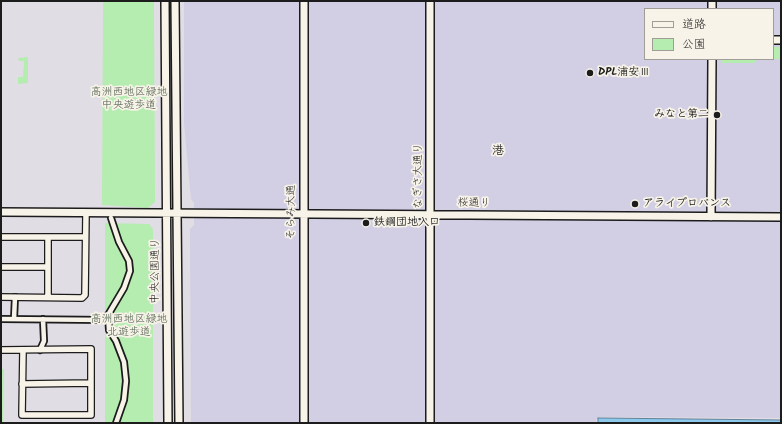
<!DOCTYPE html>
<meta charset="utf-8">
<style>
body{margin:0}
#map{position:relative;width:782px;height:424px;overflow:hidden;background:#e1dde5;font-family:Kalam,"Klee One",sans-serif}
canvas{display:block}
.frame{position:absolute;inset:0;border:2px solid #1c1c1c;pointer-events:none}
.legend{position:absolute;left:644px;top:8px;width:130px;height:52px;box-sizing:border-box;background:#f7f3e8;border:1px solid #9f9d96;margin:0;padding:5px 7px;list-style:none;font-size:12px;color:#1c1c1c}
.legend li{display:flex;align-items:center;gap:8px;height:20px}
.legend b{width:20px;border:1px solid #9f9d96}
</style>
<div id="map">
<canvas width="782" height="424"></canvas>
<div class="frame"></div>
<ul class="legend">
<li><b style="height:5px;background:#f7f3e8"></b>道路</li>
<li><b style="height:11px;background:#b5ecb0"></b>公園</li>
</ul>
</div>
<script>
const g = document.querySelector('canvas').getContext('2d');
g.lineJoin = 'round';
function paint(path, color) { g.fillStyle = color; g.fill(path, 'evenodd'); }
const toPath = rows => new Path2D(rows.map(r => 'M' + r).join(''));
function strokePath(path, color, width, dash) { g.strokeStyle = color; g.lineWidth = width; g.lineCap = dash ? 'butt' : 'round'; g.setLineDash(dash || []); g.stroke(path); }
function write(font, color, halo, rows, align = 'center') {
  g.font = font + ' Kalam,"Klee One",sans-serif'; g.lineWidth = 3.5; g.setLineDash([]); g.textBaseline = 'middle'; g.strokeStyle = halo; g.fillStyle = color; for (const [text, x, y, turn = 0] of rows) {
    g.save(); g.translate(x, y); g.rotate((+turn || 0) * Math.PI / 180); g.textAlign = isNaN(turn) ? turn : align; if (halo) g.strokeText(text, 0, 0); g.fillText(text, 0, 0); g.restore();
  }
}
paint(toPath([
 [184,1,781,1,781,418,597,417,596,423,191,423,190,229,194,225,194,203,191,199,184,123],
 [645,9,773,9,773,59,645,59]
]), '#d2cee3');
paint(toPath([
 [103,1,154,1,155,202,148,208,102,205],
 [773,47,781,47,781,59,770,59,773,59],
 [28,57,28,83,18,84,18,77,23,77,24,61,19,61,18,58],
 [722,59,755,59,755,63,722,63],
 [105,223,149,224,153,229,153,423,105,423],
 [1,369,4,369,3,423,1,423]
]), '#b5ecb0');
const water = toPath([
 [598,418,781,420,781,423,598,423,598,418]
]);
paint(water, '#8dc8ed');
strokePath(water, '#608399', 1);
const pedestrian = toPath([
 [111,218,119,242,129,261,130,271,124,288,108,315,109,330,116,341,124,362,126,381,124,400,116,423],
 [1,319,108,320],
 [14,319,15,297],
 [40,350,44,341,43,319]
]);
const minor = toPath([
 [1,237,85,237],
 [48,237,48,297],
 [1,267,48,267],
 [1,297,82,298,85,295,86,213],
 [1,350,91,349,91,415,22,415,23,350],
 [22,384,91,383]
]);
const tertiary = toPath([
 [165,1,168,423],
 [175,1,179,423],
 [304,1,304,423],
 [430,1,430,423],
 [712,9,712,1],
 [773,40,781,40],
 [1,212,781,217],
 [711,217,712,59]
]);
strokePath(pedestrian, '#1c1c1c', 8);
strokePath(minor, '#1c1c1c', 8);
strokePath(tertiary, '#1c1c1c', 10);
strokePath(pedestrian, '#f7f3e8', 4.5);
strokePath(minor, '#f7f3e8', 5.5);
strokePath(tertiary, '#f7f3e8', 7);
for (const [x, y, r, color] of [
 [590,73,4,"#1c1c1c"],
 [717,115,4,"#1c1c1c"],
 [635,204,4,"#1c1c1c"],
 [366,223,4,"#1c1c1c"]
]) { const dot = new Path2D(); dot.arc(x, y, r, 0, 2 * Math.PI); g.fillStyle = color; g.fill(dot); strokePath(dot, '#f7f3e8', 1.5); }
write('bold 11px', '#1c1c1c', '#f7f3e8', [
 ["DPL浦安Ⅲ",598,73],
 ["みなと第二",709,115,"right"],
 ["アライプロバンス",643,204],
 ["鉄鋼団地入口",374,223]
], 'left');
write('11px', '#4a5a48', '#f7f3e8', [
 ["高洲西地区緑地",129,93],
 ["中央遊歩道",129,106],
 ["高洲西地区緑地",129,320],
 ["北遊歩道",129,333]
]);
write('11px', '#1c1c1c', '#f7f3e8', [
 ["なぎさ大通り",419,176,-90],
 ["桜通り",474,204,1],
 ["そらみ大通",292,212,-90],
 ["中央公園通り",156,271,-90]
]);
write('bold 12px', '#1c1c1c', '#f7f3e8', [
 ["港",498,152]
]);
</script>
